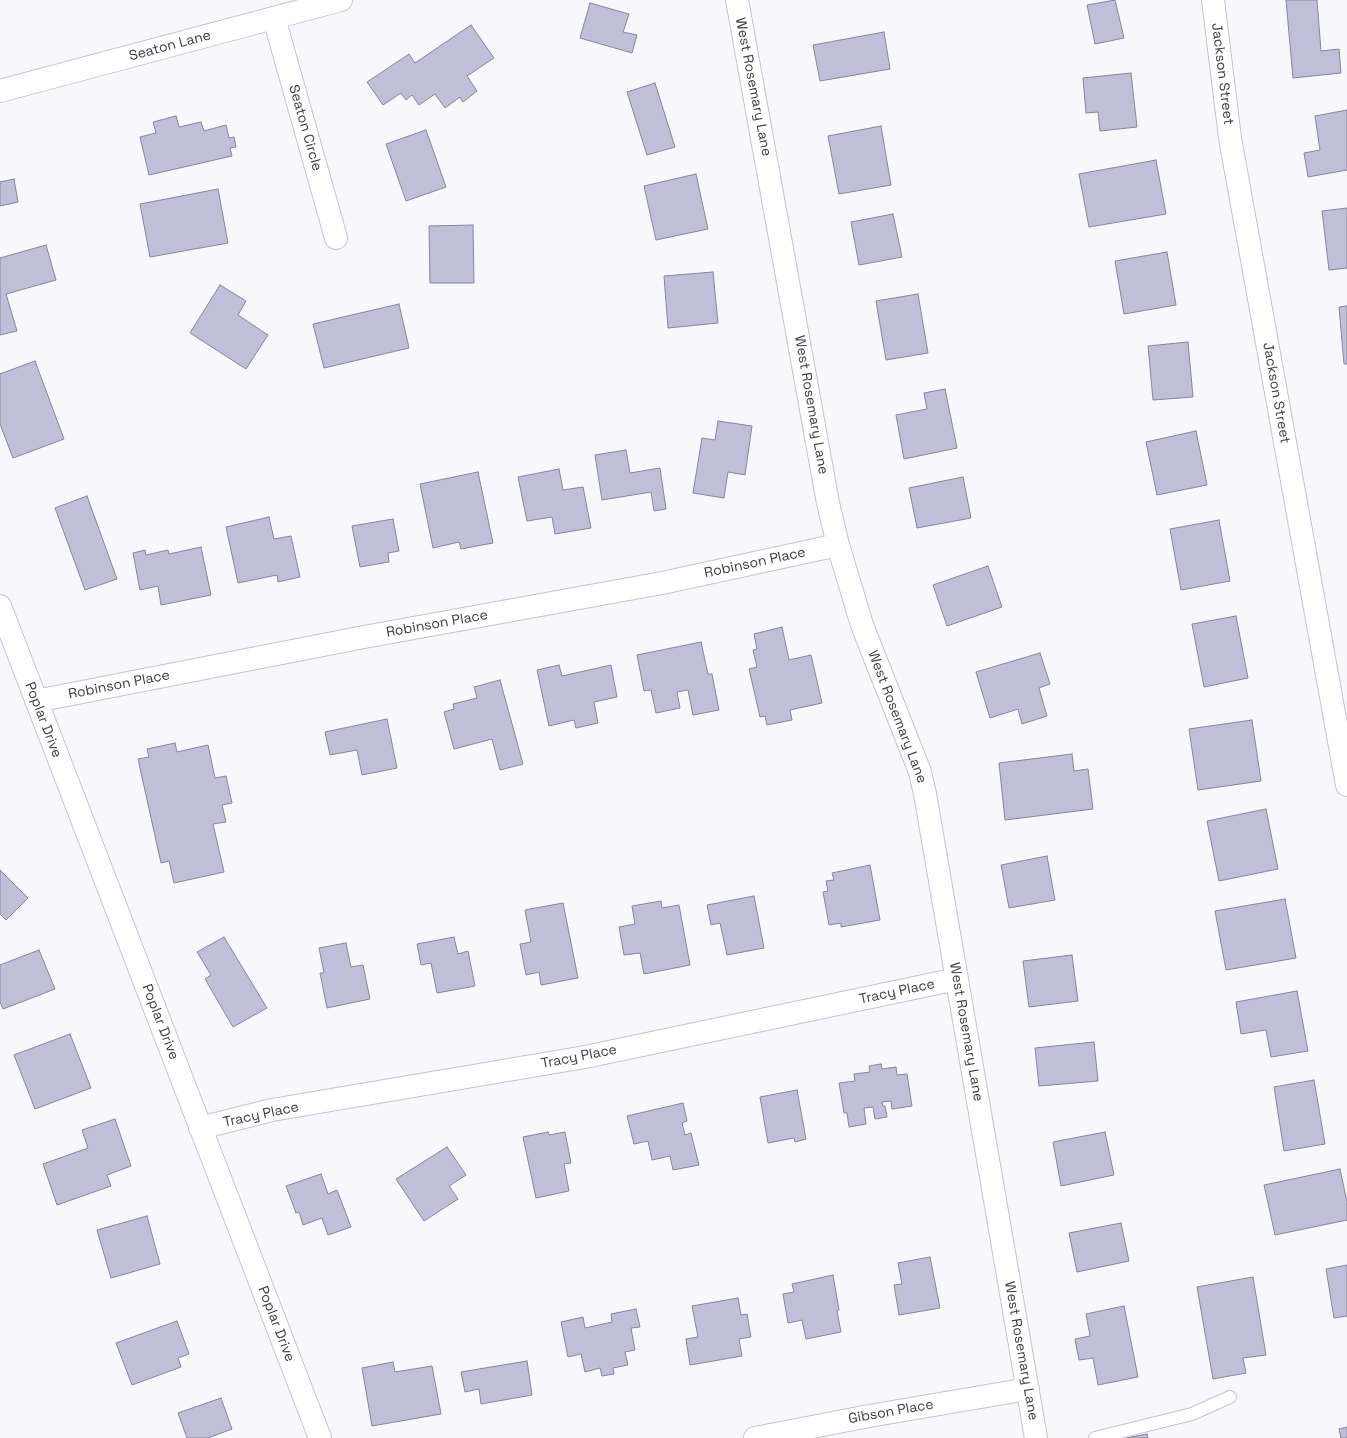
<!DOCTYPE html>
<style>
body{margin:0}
canvas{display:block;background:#f8f7fc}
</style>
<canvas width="1347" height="1438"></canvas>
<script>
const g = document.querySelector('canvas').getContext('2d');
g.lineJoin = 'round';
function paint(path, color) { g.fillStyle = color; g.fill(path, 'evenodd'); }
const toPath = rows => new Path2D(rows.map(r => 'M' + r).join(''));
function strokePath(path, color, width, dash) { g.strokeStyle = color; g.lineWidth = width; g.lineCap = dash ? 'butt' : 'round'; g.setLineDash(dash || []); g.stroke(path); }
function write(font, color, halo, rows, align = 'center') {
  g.font = font + ' "Space Grotesk",sans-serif'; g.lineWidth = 3.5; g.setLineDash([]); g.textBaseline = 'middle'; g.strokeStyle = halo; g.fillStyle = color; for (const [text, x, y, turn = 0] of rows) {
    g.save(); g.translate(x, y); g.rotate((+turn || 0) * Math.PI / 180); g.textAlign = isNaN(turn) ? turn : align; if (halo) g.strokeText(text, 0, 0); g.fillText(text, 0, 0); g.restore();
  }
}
const building = toPath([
 [1115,0,1124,38,1095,44,1087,5,1115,0],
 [1286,0,1317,0,1321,51,1339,49,1341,73,1293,78,1286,0],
 [590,3,629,14,623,32,637,35,632,53,580,38,590,3],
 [471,25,494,58,467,76,477,91,463,102,460,97,445,108,435,94,419,105,412,95,406,100,401,93,383,105,367,82,409,54,415,63,471,25],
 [884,32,890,69,820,81,813,45,884,32],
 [1131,73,1137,127,1100,131,1098,112,1086,113,1083,78,1131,73],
 [655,83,675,147,647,155,627,92,655,83],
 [1347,110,1347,170,1308,177,1304,153,1320,150,1315,116,1347,110],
 [176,116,179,127,201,122,204,131,226,125,229,138,234,137,236,147,230,148,232,156,149,175,140,137,156,133,153,122,176,116],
 [881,126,891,185,839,194,828,136,881,126],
 [426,130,446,187,406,201,386,144,426,130],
 [1156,160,1166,214,1089,227,1079,174,1156,160],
 [696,174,708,229,656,240,644,186,696,174],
 [14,179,18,202,0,206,0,182,14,179],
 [218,189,228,243,150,257,140,204,218,189],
 [1347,208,1347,268,1329,270,1322,211,1347,208],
 [893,214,902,257,859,265,851,222,893,214],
 [473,225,474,283,430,283,429,226,473,225],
 [46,245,56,280,6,294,17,331,0,335,0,258,46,245],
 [1167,252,1176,305,1124,314,1115,261,1167,252],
 [713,272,718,323,668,328,664,276,713,272],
 [220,285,246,301,238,315,268,335,246,369,190,333,220,285],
 [918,294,928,353,886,360,876,301,918,294],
 [399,304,409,348,324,368,313,324,399,304],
 [1347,306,1347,364,1344,364,1339,307,1347,306],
 [1188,342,1193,397,1153,400,1148,346,1188,342],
 [35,361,64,439,13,458,0,424,0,374,35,361],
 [945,389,957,448,904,459,896,415,927,409,924,393,945,389],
 [718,421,752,426,745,475,728,472,724,498,693,493,702,438,715,440,718,421],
 [1196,431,1207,485,1157,495,1146,442,1196,431],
 [626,450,630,473,660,468,666,509,654,511,651,492,602,500,595,455,626,450],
 [559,469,563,490,583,487,591,528,555,534,552,517,527,521,518,477,559,469],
 [478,472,493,543,461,549,459,542,433,548,420,484,478,472],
 [963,477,971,518,917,528,909,488,963,477],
 [87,496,117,579,85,590,55,508,87,496],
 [269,517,274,539,291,536,300,577,278,582,277,575,238,583,226,527,269,517],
 [393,519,399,551,388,553,389,562,360,567,352,526,393,519],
 [1219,520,1230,581,1181,590,1170,529,1219,520],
 [201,547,211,595,161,605,158,586,140,590,133,553,145,550,146,555,168,550,169,554,201,547],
 [988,566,1002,607,947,626,933,585,988,566],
 [1236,616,1248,678,1204,687,1192,624,1236,616],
 [782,627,789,660,811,655,822,703,790,710,792,720,767,725,765,716,760,717,749,669,757,667,753,650,757,649,754,634,782,627],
 [701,642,708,674,712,674,719,710,693,715,688,690,677,692,680,708,656,713,651,690,644,691,637,655,701,642],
 [1040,653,1050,684,1039,688,1047,716,1022,724,1018,709,990,718,976,672,1040,653],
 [559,665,562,676,611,665,617,697,594,702,598,723,576,728,574,720,549,726,537,670,559,665],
 [500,680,523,764,500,770,492,739,454,749,444,712,454,709,453,704,477,698,474,687,500,680],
 [387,719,397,768,362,775,357,750,330,755,325,732,387,719],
 [1252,720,1261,781,1198,790,1189,729,1252,720],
 [175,743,177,752,208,745,215,778,226,776,232,803,222,805,226,822,213,824,224,872,174,883,169,861,161,863,138,759,149,757,147,749,175,743],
 [1072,754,1074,771,1088,769,1093,809,1005,820,999,763,1072,754],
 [1266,809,1278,869,1219,881,1207,821,1266,809],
 [1047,856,1055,900,1009,908,1001,865,1047,856],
 [870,865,880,920,841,927,841,923,829,925,823,892,828,891,826,881,834,880,832,873,870,865],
 [0,870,28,898,6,920,0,914,0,870],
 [754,896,764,948,727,955,720,923,711,925,707,905,754,896],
 [1285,899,1296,958,1226,970,1215,911,1285,899],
 [661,901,662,908,679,905,690,965,644,974,640,953,624,955,619,927,635,924,632,906,661,901],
 [563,903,578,978,541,985,539,972,526,975,520,944,531,942,525,910,563,903],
 [224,937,267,1008,233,1027,205,979,211,975,197,952,224,937],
 [454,937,458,954,468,951,475,986,437,993,431,963,421,965,417,944,454,937],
 [346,943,351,967,363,965,370,999,327,1008,320,973,324,973,319,948,346,943],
 [39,950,55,989,3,1009,0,1002,0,965,39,950],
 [1072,955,1078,1001,1029,1007,1023,961,1072,955],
 [1297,991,1308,1051,1271,1057,1266,1030,1241,1034,1236,1002,1297,991],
 [70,1034,91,1088,35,1109,14,1055,70,1034],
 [1094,1042,1098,1081,1039,1086,1035,1048,1094,1042],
 [881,1064,882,1069,896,1067,897,1075,907,1074,912,1106,892,1109,891,1101,882,1102,883,1106,885,1106,887,1117,875,1119,873,1107,864,1108,866,1124,849,1127,847,1113,844,1113,839,1083,855,1081,854,1074,870,1072,869,1066,881,1064],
 [1314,1080,1325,1144,1284,1151,1274,1087,1314,1080],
 [797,1090,806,1139,795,1142,794,1138,768,1143,760,1097,797,1090],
 [683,1103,687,1121,682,1123,685,1135,691,1133,699,1165,673,1170,670,1156,652,1160,648,1141,634,1144,627,1116,683,1103],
 [115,1119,131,1166,107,1175,111,1186,57,1205,43,1164,88,1148,82,1130,115,1119],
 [548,1132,549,1135,565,1132,571,1163,564,1164,569,1191,536,1198,523,1137,548,1132],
 [1105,1132,1114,1175,1061,1186,1053,1142,1105,1132],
 [447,1147,466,1175,449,1186,458,1199,424,1221,396,1179,447,1147],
 [1340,1169,1347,1202,1347,1220,1275,1235,1264,1185,1340,1169],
 [321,1174,328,1194,337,1190,351,1227,328,1235,322,1218,303,1225,299,1212,296,1213,286,1186,321,1174],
 [147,1216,160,1264,111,1278,97,1230,147,1216],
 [1121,1223,1129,1261,1077,1272,1069,1233,1121,1223],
 [930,1257,940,1308,899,1315,894,1285,902,1284,898,1263,930,1257],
 [1347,1265,1347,1316,1334,1318,1326,1269,1347,1265],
 [833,1275,839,1310,837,1311,841,1332,806,1339,802,1320,788,1323,783,1294,794,1292,792,1284,833,1275],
 [1253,1277,1266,1355,1243,1358,1246,1373,1213,1379,1197,1287,1253,1277],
 [738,1298,741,1315,747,1314,751,1337,739,1339,742,1356,690,1365,686,1339,698,1337,692,1306,738,1298],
 [1124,1306,1138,1377,1098,1385,1093,1358,1079,1360,1075,1339,1090,1336,1086,1314,1124,1306],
 [636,1309,640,1327,631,1328,635,1350,625,1352,628,1365,613,1368,614,1374,602,1376,600,1368,585,1372,581,1354,568,1357,561,1322,583,1317,585,1328,612,1322,611,1314,636,1309],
 [177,1321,189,1354,178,1358,181,1367,132,1385,116,1343,177,1321],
 [527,1361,532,1395,481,1404,479,1389,465,1392,461,1372,527,1361],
 [393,1362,395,1372,432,1366,441,1414,372,1426,362,1368,393,1362],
 [221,1398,232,1429,208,1438,187,1438,178,1413,221,1398],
 [1347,1427,1347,1438,1341,1438,1339,1429,1347,1427],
 [1147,1434,1148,1438,1126,1438,1147,1434]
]);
paint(building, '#bfbfda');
strokePath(building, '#85859e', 1);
const service = toPath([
 [1095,1438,1192,1414,1230,1397]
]);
const minor = toPath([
 [737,0,828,503,838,545,862,625,920,772,925,794,1036,1438],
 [1213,0,1230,138,1347,785],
 [274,18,336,238],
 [0,91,341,0],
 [0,606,320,1438],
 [36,701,364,637,662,583,838,545],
 [200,1128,272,1110,585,1057,957,979],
 [755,1438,869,1416,1028,1389]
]);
strokePath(service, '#c8c0db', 14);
strokePath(minor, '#c8c0db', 24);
strokePath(service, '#fff', 12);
strokePath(minor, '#fff', 22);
write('14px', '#3d3a45', '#fff', [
 ["Seaton Lane",170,46,-15],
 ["Jackson Street",1222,74,83],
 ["West Rosemary Lane",753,87,79],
 ["Seaton Circle",305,128,74],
 ["Jackson Street",1276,393,80],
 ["West Rosemary Lane",811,405,80],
 ["Robinson Place",755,563,-12],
 ["Robinson Place",437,624,-10],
 ["Robinson Place",119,685,-11],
 ["West Rosemary Lane",897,717,69],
 ["Poplar Drive",43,720,69],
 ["Tracy Place",897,992,-12],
 ["Poplar Drive",160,1022,69],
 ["West Rosemary Lane",966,1032,80],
 ["Tracy Place",579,1057,-11],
 ["Tracy Place",261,1115,-12],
 ["Poplar Drive",276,1324,69],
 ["West Rosemary Lane",1021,1351,80],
 ["Gibson Place",891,1412,-10]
]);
</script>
